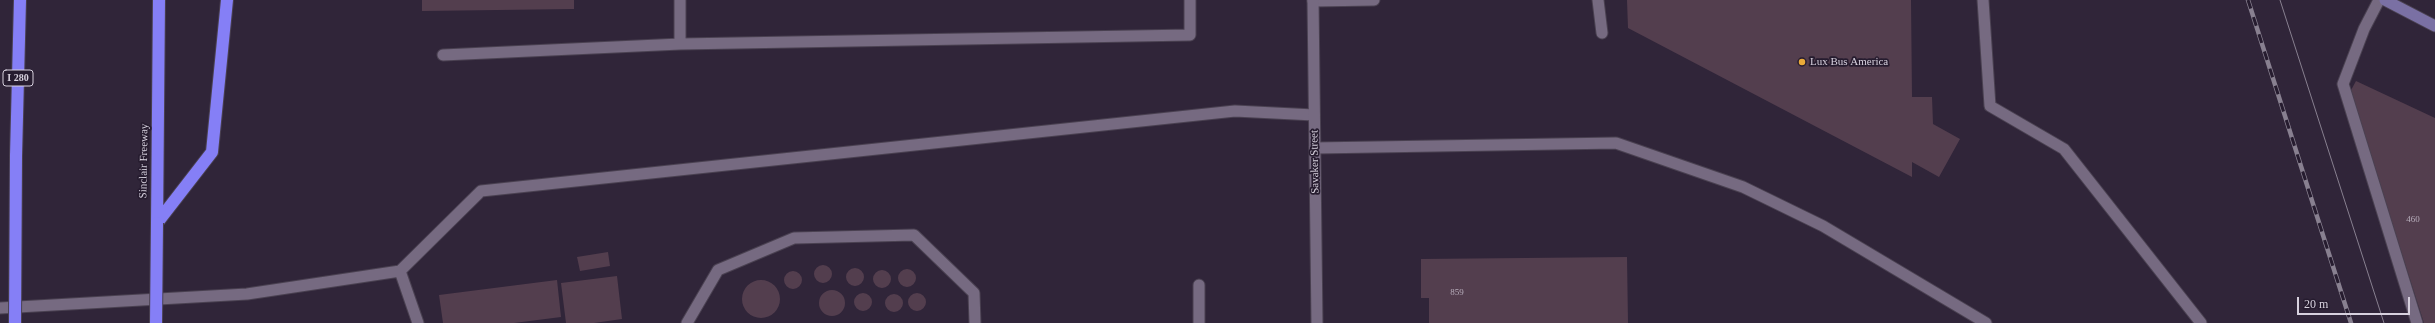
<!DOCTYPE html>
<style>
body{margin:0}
#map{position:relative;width:2435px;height:323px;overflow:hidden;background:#302539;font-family:"Times New Roman",serif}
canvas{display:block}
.scale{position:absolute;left:2297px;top:297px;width:113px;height:18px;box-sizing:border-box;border:2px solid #d7d1de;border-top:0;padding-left:5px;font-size:12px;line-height:14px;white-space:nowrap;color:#d7d1de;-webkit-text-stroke:3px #261c2f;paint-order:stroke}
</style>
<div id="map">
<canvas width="2435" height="323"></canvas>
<div class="scale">20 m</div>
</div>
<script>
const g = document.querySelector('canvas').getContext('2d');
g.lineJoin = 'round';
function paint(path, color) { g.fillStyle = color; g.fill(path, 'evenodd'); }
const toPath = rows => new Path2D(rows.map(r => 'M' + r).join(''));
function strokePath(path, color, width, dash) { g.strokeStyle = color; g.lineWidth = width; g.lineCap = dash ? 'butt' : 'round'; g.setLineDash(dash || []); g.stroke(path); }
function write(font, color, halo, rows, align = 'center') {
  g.font = font + ' "Times New Roman",serif'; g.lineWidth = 3.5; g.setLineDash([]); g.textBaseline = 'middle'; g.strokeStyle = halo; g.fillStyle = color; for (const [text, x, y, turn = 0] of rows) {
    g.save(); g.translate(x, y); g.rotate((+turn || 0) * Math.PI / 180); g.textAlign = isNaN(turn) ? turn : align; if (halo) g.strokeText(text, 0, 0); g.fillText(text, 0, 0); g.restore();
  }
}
paint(toPath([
 [422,0,574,0,574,9,422,11],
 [1627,0,1911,0,1912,97,1932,97,1933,124,1960,139,1939,177,1912,162,1912,177,1628,28],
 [2356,81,2435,118,2435,323,2424,323,2350,92],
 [608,252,610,266,580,271,577,257],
 [1627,257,1628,323,1429,323,1429,298,1421,298,1421,259],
 '814 274a9 9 0 1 1 18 0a9 9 0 1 1-18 0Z',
 '846 277a9 9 0 1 1 18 0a9 9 0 1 1-18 0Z',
 '898 278a9 9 0 1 1 18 0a9 9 0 1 1-18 0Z',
 '873 279a9 9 0 1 1 18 0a9 9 0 1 1-18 0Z',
 '784 280a9 9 0 1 1 18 0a9 9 0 1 1-18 0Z',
 [617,276,622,319,594,323,566,323,561,283],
 [557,280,561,317,514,323,443,323,439,295],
 '742 299a19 19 0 1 1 38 0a19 19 0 1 1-38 0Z',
 '819 303a13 13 0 1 1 26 0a13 13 0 1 1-26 0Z',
 '908 302a9 9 0 1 1 18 0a9 9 0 1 1-18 0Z',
 '854 302a9 9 0 1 1 18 0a9 9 0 1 1-18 0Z',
 '885 303a9 9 0 1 1 18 0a9 9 0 1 1-18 0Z'
]), '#533e4e');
const service = toPath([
 [1598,0,1602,33],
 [1983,0,1990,106,2064,149,2201,323],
 [2379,0,2364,29,2343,84,2417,323],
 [1313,1,1374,0],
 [680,44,1190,35,1190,0],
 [443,55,680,44,680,0],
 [1315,148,1616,143,1743,187,1823,226,1986,323],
 [400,271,418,323],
 [1199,285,1199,323],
 [0,308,247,294,400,271,481,191,1235,111,1314,115],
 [687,323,718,270,794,238,914,235,974,293,975,323]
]);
const minor = toPath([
 [1313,0,1317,323]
]);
const secondary = toPath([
 [2385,0,2435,26]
]);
const motorway = toPath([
 [16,156,20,0],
 [157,223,212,152,227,0],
 [157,223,159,0]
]);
strokePath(service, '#4a4151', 13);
strokePath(minor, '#4a4151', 13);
strokePath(secondary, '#4a4151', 13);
strokePath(motorway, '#4a4151', 14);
strokePath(service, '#766a81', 11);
strokePath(minor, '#766a81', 11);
strokePath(secondary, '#7a70a4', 11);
strokePath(motorway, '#857ff6', 12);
strokePath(toPath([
 [2280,0,2384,323]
]), '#888090', 1);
const rail = toPath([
 [2248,0,2351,323]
]);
strokePath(rail, '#888090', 4.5);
strokePath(rail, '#261c2f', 3, [9]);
const motorwayBridge = toPath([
 [15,323,16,156],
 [156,323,157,223]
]);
strokePath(motorwayBridge, '#4a4151', 14, []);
strokePath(motorwayBridge, '#857ff6', 12);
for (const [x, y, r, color] of [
 [1802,62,4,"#eaaa39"]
]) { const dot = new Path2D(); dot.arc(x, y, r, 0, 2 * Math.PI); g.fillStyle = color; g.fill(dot); strokePath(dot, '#261c2f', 1.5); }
write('9px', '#b6acba', null, [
 ["460",2413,220],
 ["859",1457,293]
]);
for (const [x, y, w] of [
 [18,78,30]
]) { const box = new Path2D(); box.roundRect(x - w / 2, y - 8, w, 16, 3); g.fillStyle = '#261c2f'; g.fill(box); strokePath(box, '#d7d1de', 1); }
write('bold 10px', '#d7d1de', null, [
 ["I 280",18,78]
]);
write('11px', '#d7d1de', '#261c2f', [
 ["Lux Bus America",1810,62]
], 'left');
write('11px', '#d7d1de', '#261c2f', [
 ["Sinclair Freeway",144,161,-89],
 ["Savaker Street",1315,162,-91]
]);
</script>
